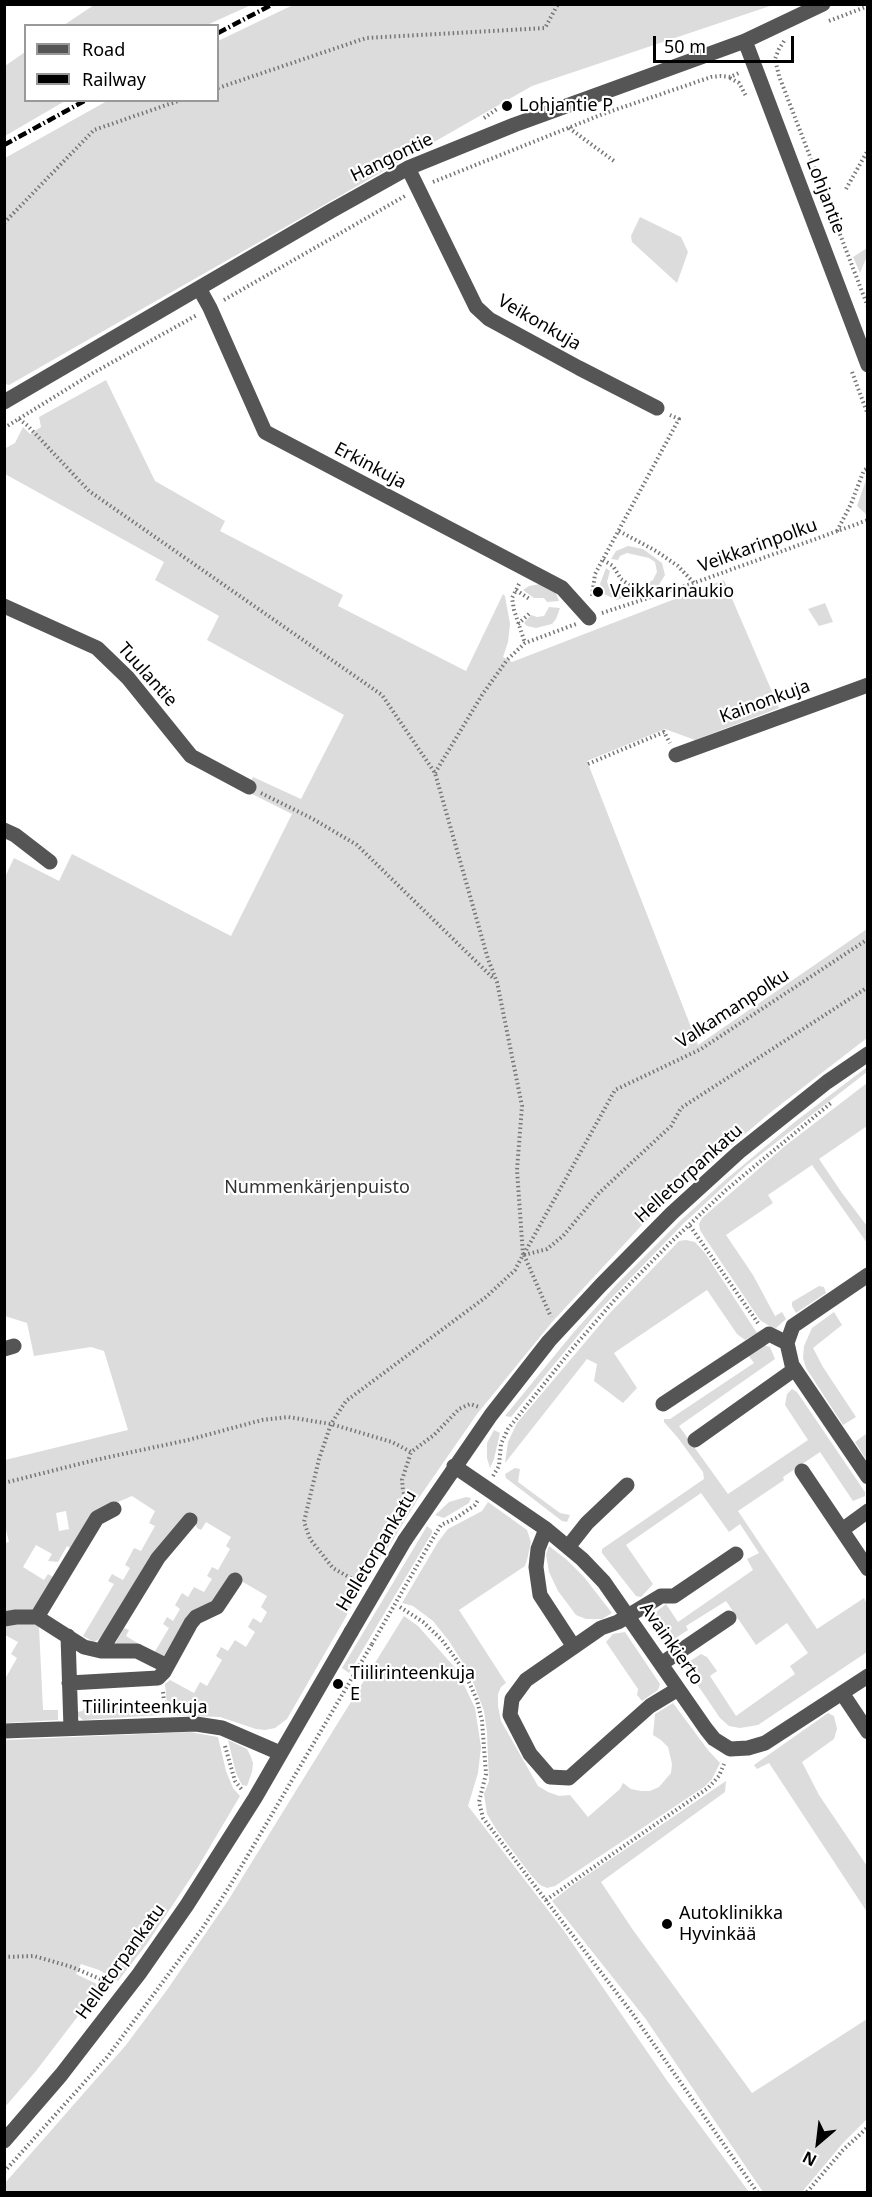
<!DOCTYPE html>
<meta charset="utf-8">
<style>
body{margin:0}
#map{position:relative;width:872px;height:2197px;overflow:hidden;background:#fff;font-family:"Noto Sans",sans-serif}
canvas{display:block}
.frame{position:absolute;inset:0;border:6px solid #000;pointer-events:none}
.legend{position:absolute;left:24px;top:24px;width:195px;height:78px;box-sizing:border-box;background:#fff;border:2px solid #999;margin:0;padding:8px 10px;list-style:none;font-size:18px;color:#000}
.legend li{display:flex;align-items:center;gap:12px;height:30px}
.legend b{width:30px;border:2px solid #999}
.north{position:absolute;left:788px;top:2113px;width:60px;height:60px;-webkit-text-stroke:4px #fff;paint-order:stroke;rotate:208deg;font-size:16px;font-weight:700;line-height:24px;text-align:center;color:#000}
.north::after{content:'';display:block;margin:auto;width:21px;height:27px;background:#000;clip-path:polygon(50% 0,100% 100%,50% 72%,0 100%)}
.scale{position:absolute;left:653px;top:36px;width:141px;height:27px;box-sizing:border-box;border:3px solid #000;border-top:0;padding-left:8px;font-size:18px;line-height:21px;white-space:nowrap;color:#000;-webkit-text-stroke:4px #fff;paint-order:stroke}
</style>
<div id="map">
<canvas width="872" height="2197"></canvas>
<div class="frame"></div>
<ul class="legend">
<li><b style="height:8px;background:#555"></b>Road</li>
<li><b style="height:8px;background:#000"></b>Railway</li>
</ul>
<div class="north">N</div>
<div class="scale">50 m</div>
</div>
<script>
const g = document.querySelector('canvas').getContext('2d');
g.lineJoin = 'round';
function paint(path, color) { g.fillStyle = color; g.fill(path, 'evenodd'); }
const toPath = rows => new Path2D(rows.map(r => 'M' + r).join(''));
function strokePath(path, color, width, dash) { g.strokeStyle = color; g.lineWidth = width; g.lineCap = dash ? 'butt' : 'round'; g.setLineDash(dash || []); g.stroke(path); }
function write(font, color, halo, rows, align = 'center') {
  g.font = font + ' "Noto Sans",sans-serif'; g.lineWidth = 4.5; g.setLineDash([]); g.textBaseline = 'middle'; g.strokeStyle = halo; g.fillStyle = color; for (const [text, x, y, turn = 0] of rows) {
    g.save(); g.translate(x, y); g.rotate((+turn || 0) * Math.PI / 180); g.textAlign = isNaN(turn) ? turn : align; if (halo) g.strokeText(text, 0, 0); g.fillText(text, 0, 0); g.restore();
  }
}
paint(toPath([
 [295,4,773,4,773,5,532,86,9,385,5,384,5,158,107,101,218,100,218,41],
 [94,5,94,4,251,5,207,25,64,25],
 [25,52,26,100,65,101,5,136,5,66],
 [640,217,681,237,688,252,677,283,632,242,631,236],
 [867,248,867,256,860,273,853,257],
 [106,380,155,481,225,521,220,531,343,595,338,606,466,671,503,594,505,596,510,624,508,642,503,657,512,662,724,580,779,708,695,740,665,729,587,761,698,1045,867,929,867,1038,771,1112,700,1172,642,1225,553,1321,477,1414,416,1502,391,1543,363,1581,347,1615,287,1719,275,1728,265,1730,256,1729,220,1717,168,1715,165,1684,170,1680,194,1693,200,1682,207,1686,222,1660,216,1656,221,1647,228,1651,235,1640,246,1647,255,1632,248,1627,253,1618,261,1623,267,1612,261,1607,267,1596,243,1582,232,1577,165,1660,115,1644,124,1628,129,1630,126,1636,154,1653,169,1628,163,1624,167,1617,173,1621,180,1609,175,1605,182,1593,188,1597,194,1587,204,1592,212,1579,207,1576,212,1567,218,1570,230,1549,226,1546,231,1537,206,1522,201,1530,197,1528,195,1523,98,1640,94,1642,83,1636,114,1584,108,1581,112,1574,123,1580,130,1568,125,1565,134,1548,141,1551,155,1526,149,1523,155,1511,132,1496,99,1510,72,1549,67,1546,58,1562,48,1561,52,1554,36,1545,23,1567,44,1580,48,1574,53,1577,33,1610,5,1614,5,1543,9,1542,4,1522,5,1460,128,1430,104,1351,91,1347,34,1356,27,1323,5,1316,5,877,14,858,59,881,72,854,231,936,292,814,246,791,253,777,301,799,344,715,207,640,219,616,155,580,164,562,5,474,4,449,15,443,23,427,30,434,41,427,39,417],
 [66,1511,69,1529,59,1531,56,1513],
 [867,477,867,515,857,506],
 [628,546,643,549,662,563,665,575,657,588,650,590,648,583,653,580,657,572,655,562,649,558,627,553,620,556,618,560,611,559,616,551],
 [606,568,610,571,607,582,611,589,620,593,629,592,630,595,617,600,604,594,600,584],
 [540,584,556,593,559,601,547,602,544,598,534,598,523,590,529,586],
 [825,603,833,622,819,626,808,609],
 [549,607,560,608,556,619,552,624,536,628,527,626,524,623,531,615,537,617,544,616],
 [867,1067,867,1072,747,1165,684,1223,594,1316,511,1417,505,1416,573,1333,616,1285,680,1221,724,1181,796,1121],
 [867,1083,867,1126,819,1159,842,1193,867,1226,867,1243,812,1165,768,1195,773,1203,726,1235,753,1275,775,1316,782,1312,786,1319,776,1328,771,1327,760,1320,705,1238,700,1230,699,1224,702,1218,785,1146],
 [686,1240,695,1242,705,1253,757,1333,745,1340,737,1334,707,1290,614,1353,637,1388,623,1403,594,1381,597,1364,587,1359,505,1463,508,1442,517,1423,609,1314,679,1241],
 [819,1286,824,1287,826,1293,796,1313,792,1306,792,1302],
 [834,1312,842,1325,813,1348,823,1367,856,1417,843,1425,806,1368,803,1358,804,1346,812,1328],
 [763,1345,770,1347,775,1359,679,1426,728,1494,808,1440,785,1405,787,1394,792,1389,797,1392,865,1492,865,1496,853,1501,820,1452,783,1477,784,1480,738,1511,817,1629,864,1598,867,1604,867,1652,758,1725,740,1728,729,1726,720,1718,684,1665,701,1654,707,1657,717,1671,710,1676,736,1716,795,1674,790,1666,808,1653,787,1623,756,1645,726,1601,686,1626,688,1630,671,1641,666,1639,651,1616,666,1604,678,1622,753,1570,747,1559,759,1553,740,1524,729,1532,701,1493,626,1545,653,1584,641,1597,636,1596,602,1553,602,1549,704,1479,703,1472,678,1438,664,1422,664,1419,670,1419,754,1363,748,1355],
 [494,1430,500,1433,494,1459,490,1468,487,1458,487,1443],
 [866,1434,867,1437,867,1461,855,1442],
 [515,1468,520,1469,518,1482,560,1513,570,1515,567,1522,562,1521,506,1478,505,1474],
 [466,1497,471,1498,469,1503,444,1518,435,1515,449,1502],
 [488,1502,527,1530,531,1542,527,1560,525,1566,459,1610,506,1683,501,1687,498,1694,498,1706,501,1721,538,1786,548,1792,559,1796,570,1795,588,1817,620,1789,623,1783,631,1789,641,1791,650,1791,659,1787,671,1773,672,1764,668,1747,661,1740,653,1735,655,1714,673,1703,708,1750,720,1763,712,1779,704,1787,555,1886,547,1888,540,1885,530,1874,496,1829,487,1814,484,1794,489,1781,487,1733,484,1711,470,1674,449,1641,433,1621,413,1606,402,1603,438,1542,448,1529,482,1511],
 [427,1526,432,1530,432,1533,349,1673,342,1668],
 [549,1546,567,1560,584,1577,612,1613,602,1619,586,1619,576,1615,558,1591,549,1572,546,1554],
 [404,1616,418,1626,457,1670,475,1708,481,1747,478,1773,468,1806,564,1931,668,2082,749,2192,5,2192,5,2183,126,2045,167,1990,229,1899],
 [4,1624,37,1624,39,1627,43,1710,58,1710,58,1720,5,1723,5,1679,17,1658,11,1654,18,1642,5,1635],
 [625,1632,660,1684,658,1690,642,1701,637,1695,638,1689,606,1642,613,1634],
 [157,1706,161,1709,161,1715,83,1720,77,1715,77,1712,83,1711,83,1709],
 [828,1713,834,1716,837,1729,834,1739,802,1762,819,1795,867,1866,867,1912,769,1763,757,1769,754,1765],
 [190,1732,218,1737,226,1771,233,1788,240,1796,198,1867,146,1945,118,1981,99,1970,81,1964,76,1974,101,1986,36,2071,5,2107,5,1740],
 [228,1740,247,1749,251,1757,253,1763,252,1772,247,1786,242,1785,236,1773],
 [726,1781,725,1792,601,1882,633,1930,752,2093,867,2019,867,2119,843,2143,802,2192,763,2192,645,2018,552,1901,574,1884]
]), '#dcdcdc');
strokePath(toPath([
 [829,21,868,6],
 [784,41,779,49,775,59,779,76,868,307],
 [730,78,739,83,746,96],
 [218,88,366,38,545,28,558,4],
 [484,118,497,109],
 [569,128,614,161],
 [433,182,603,114,711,77,721,76,730,77,741,72],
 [846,189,868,150],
 [4,223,94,130,181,100],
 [224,300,405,196],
 [852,372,868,415],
 [19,419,28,426,89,491,382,695,435,773,488,959,497,982,522,1106,517,1170,523,1255,515,1270,486,1297,346,1401,331,1424,319,1459,304,1522,310,1539,333,1568,361,1584],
 [4,428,93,373,197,315],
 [619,531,656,551,678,566,694,583],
 [837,531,851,504,864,470,868,468],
 [603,560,613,566,621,579,639,592,643,600],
 [519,584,512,598,514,610,525,643],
 [516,590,531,600],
 [592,596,595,574,679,419,670,415],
 [602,613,694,583,868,520],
 [518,624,530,613],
 [588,764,664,732,670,743],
 [435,773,482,695,507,660,525,643,576,624],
 [261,793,313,819,357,845,494,979],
 [690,1226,758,1323],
 [524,1254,615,1090,701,1049,868,939],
 [524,1255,547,1249,563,1236,599,1193,671,1126,681,1108,868,987],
 [524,1255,551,1317],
 [493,1476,499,1466,501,1444,508,1429,572,1349,618,1296,670,1243,726,1190,831,1103],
 [4,1483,95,1460,188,1440,262,1420,288,1417,331,1424,392,1442,411,1452,434,1435,459,1409,470,1404,479,1407],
 [409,1506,403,1491,402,1480,411,1452],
 [426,1550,441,1525,456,1518,475,1505,478,1500],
 [400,1607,423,1622,442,1640,463,1669,477,1700,482,1721,486,1774,479,1802,483,1818,632,2013,757,2192],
 [163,1692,165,1711],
 [225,1746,235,1781,243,1791],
 [546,1900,708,1788,719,1776,724,1764],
 [4,1957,34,1956,72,1967,112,1984],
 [4,2172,108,2056,202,1929,231,1884,372,1644],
 [807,2192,843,2150,868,2127]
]), '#777', 4, [1.5, 3]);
strokePath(toPath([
 [745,41,868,365],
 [408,168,476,307,489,319,579,368,657,408],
 [199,288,210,308,265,432,562,588,589,618],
 [4,402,331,211,408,168,514,125,745,41,823,4],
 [4,606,97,648,128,678,191,756,249,787],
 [676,755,868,685],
 [4,830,15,835,50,862],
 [868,1275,793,1326,787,1343,792,1365,868,1477],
 [4,1349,14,1346],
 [663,1404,769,1334,787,1343],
 [695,1440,795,1369],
 [454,1466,546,1529,582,1559,604,1582,706,1729,714,1739,730,1749,748,1748,765,1743,868,1676],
 [802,1471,868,1569],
 [114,1509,97,1518,37,1617,84,1647,101,1651,137,1651,167,1666],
 [546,1529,538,1549,536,1567,540,1595,574,1647],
 [842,1530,868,1511],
 [405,1540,491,1415,549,1341,601,1285,672,1213,739,1152,827,1082,868,1054],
 [568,1547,587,1523,627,1485],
 [4,1619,16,1617,37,1617],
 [68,1636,71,1728],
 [101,1651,158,1558,190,1520],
 [661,1664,729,1618],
 [69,1683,158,1678,164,1672,191,1623,196,1617,217,1607,235,1580],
 [678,1689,650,1706,569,1778,550,1777,530,1754,510,1715,512,1699,526,1680,601,1628,618,1622,661,1596,674,1596,736,1554],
 [842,1693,868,1732],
 [4,1731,196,1724,222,1728,280,1753],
 [4,2141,61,2075,139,1974,187,1905,255,1798,351,1632]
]), '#555', 15);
strokePath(toPath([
 [218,33,273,4],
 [4,145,86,100]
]), '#000', 4.5, [9, 3, 1.5, 3]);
strokePath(toPath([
 [372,1644,426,1550]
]), '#777', 4, [1.5, 3]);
strokePath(toPath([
 [351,1632,405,1540]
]), '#555', 15);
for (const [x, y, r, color] of [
 [507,106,6,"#000"],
 [598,592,6,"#000"],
 [338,1684,6,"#000"],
 [667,1924,6,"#000"]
]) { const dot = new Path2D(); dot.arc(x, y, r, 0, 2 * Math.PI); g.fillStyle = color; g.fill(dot); strokePath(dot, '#fff', 2); }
write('18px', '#000', '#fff', [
 ["Lohjantie P",519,106],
 ["Veikkarinaukio",610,592],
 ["Tiilirinteenkuja",350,1674],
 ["E",350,1695],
 ["Autoklinikka",679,1914],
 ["Hyvinkää",679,1935]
], 'left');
write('18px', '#000', '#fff', [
 ["Hangontie",392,158,-26],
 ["Lohjantie",825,196,69],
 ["Veikonkuja",539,323,30],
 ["Erkinkuja",370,466,28],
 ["Veikkarinpolku",758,546,-20],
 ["Tuulantie",147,675,48],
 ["Kainonkuja",765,702,-20],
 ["Valkamanpolku",733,1009,-33],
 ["Helletorpankatu",689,1174,-42],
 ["Helletorpankatu",377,1551,-59],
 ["Avainkierto",671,1644,55],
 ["Tiilirinteenkuja",145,1708],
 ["Helletorpankatu",121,1962,-54]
]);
write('18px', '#333', '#fff', [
 ["Nummenkärjenpuisto",317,1188]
]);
</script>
